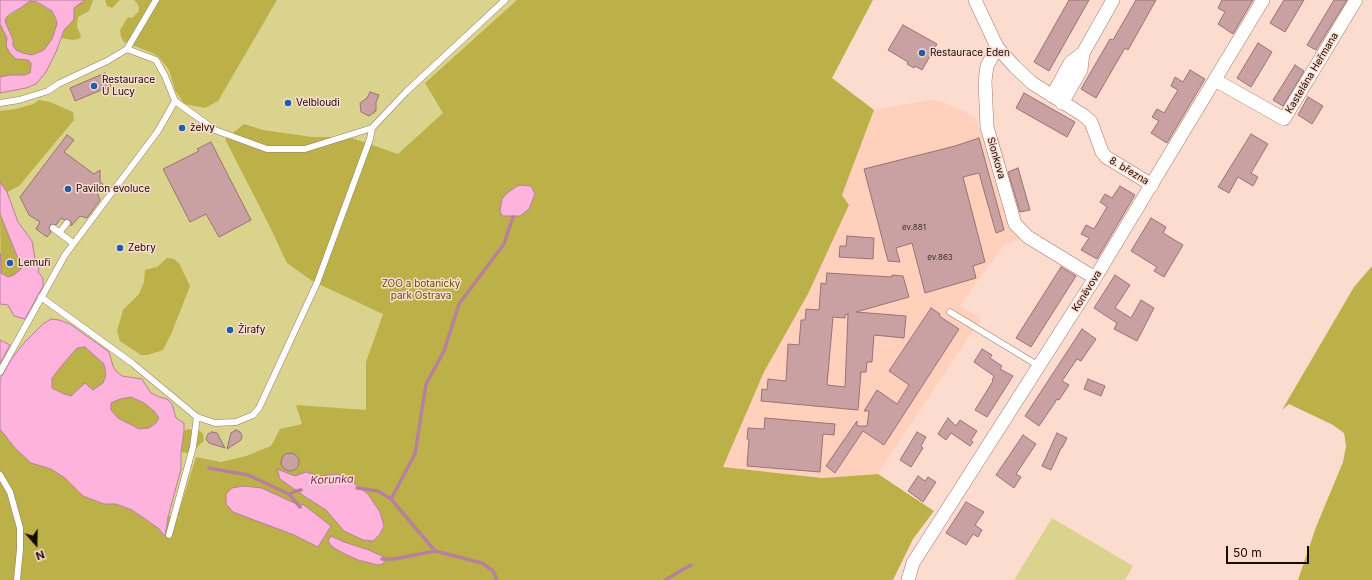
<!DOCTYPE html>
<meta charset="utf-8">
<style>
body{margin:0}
#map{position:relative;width:1372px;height:580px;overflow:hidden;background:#fbdccf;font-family:Inter,sans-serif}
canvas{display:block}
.north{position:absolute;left:16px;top:524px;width:40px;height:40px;-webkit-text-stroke:3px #fbdccf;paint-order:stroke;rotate:160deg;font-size:11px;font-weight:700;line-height:16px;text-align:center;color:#150905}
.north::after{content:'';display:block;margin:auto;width:14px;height:18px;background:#150905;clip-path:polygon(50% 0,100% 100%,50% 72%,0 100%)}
.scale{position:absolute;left:1226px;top:546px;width:83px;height:18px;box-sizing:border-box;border:2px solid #150905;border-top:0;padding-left:5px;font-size:12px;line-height:14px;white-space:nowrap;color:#150905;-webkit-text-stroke:3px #fbdccf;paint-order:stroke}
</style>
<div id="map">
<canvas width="1372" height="580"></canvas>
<div class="north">N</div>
<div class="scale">50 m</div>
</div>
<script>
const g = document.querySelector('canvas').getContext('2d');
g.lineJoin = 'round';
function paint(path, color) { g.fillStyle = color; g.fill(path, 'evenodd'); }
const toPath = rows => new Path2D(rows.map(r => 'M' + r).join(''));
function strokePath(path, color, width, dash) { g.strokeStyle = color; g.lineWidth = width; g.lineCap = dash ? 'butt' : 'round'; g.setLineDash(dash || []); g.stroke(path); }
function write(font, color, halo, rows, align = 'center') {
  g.font = font + ' Inter,sans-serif'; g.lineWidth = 3; g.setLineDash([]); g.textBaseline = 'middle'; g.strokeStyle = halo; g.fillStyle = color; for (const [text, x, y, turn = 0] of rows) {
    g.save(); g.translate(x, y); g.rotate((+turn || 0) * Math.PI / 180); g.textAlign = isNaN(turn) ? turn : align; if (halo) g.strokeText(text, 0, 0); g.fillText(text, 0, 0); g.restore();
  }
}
paint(toPath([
 [935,99,964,111,976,119,984,140,999,137,1008,172,1018,168,1030,210,1020,212,1021,216,1007,221,1023,238,1005,244,960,305,981,319,878,474,822,478,723,467,764,372,808,294,849,205,842,195,874,110]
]), '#ffd1bd');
paint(toPath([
 [0,0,798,0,759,357,0,580],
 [1052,518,1133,566,1125,580,1014,580]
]), '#dad38d');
paint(toPath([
 [67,0,93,0,89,11,78,17,77,27,81,36,79,39,72,40,61,38,58,35],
 [105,0,120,0,112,8,107,6],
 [134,0,277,0,218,101,205,108,184,104,175,90,169,70,159,57,150,52,124,42,121,37,120,30,128,17,132,18,138,12,139,8,137,3],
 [517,0,873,0,832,78,874,110,842,195,849,205,808,294,764,372,723,467,822,478,878,474,934,511,913,539,893,580,0,580,0,429,15,448,31,463,51,469,65,478,83,496,104,504,115,504,132,510,158,528,165,536,168,517,179,511,196,457,221,462,246,456,271,446,280,429,302,424,296,405,366,410,366,362,383,314,312,281,287,263,269,225,225,139,244,124,263,130,312,137,349,137,398,154,443,113,425,83],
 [27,1,33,1,47,7,52,11,56,19,57,24,52,39,44,50,32,55,23,53,16,50,13,46,13,40,5,21,6,18,22,7],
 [0,24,7,38,6,46,16,59,28,60,31,63,30,73,25,75,10,75,0,77],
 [39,100,50,102,73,112,74,120,19,186,7,192,0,182,0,111,16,109,33,104],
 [0,214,22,269,14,275,8,277,1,273],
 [167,258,174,259,179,263,190,286,172,332,163,350,148,355,141,355,120,341,117,331,123,310,139,294,144,282,145,270,157,267],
 [1372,266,1372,580,1298,580,1316,527,1343,462,1346,446,1344,433,1333,425,1289,404,1282,410,1354,287],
 [85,347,104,364,106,375,103,383,93,390,85,383,71,396,64,394,52,388,52,378,63,364,77,348],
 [130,397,144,403,154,411,159,418,156,423,149,428,139,429,118,418,110,410,111,403,120,399],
 [188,429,200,431,203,434,204,441,200,444,194,451,189,453,176,452,184,431]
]), '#bcb149');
const water = toPath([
 [0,0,85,0,74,8,74,19,71,23,64,30,56,52,46,72,36,84,26,88,0,93,0,77,10,75,25,75,30,73,31,67,31,63,28,60,16,59,10,53,6,46,7,38,0,24,0,0],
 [30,1,37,2,52,11,56,19,57,24,52,39,44,50,32,55,23,53,16,50,13,46,13,40,5,21,6,18,10,14,22,7,30,1],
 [0,182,7,192,18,222,32,241,35,259,39,269,38,272,43,278,43,286,25,319,14,316,8,305,0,304,0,253,1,261,1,273,8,277,14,275,22,268,0,214,0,182],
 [519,185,531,186,535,194,529,209,520,216,502,216,500,211,502,199,507,193,519,185],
 [51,319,59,320,70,324,109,352,113,366,116,371,122,376,142,379,151,393,159,397,167,399,172,404,176,418,184,423,184,431,181,453,181,469,168,517,165,536,158,528,132,510,116,504,104,504,83,496,65,478,51,469,31,463,15,448,0,429,0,379,12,358,25,342,43,324,51,319],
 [85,347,104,364,106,375,103,383,93,390,85,383,71,396,64,394,52,388,52,378,63,364,77,348,85,347],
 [131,397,144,403,154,411,159,418,156,423,149,428,139,429,118,418,111,410,111,403,120,399,131,397],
 [0,340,10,345,0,363,0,340],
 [277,469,295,476,306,472,319,476,337,474,351,481,368,494,380,512,384,526,380,534,373,541,363,540,344,531,326,510,304,496,280,479,277,469],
 [243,486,262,488,292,502,304,505,331,526,318,547,294,535,233,512,226,504,226,494,232,488,243,486],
 [331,536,344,542,369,550,384,557,385,560,383,564,378,565,358,560,343,553,334,548,330,544,328,541,331,536]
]);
paint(water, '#fdb3dc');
strokePath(water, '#b7809c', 1);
strokePath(toPath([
 [209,468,248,475,289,494,296,491,301,490],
 [357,488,378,491,391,499,435,551,482,563,493,571,497,580],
 [289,494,300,507],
 [391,499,415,454,426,384,444,351,459,304,504,244,513,217],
 [382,559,394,559,435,551],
 [665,580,691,565]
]), '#b7809c', 3.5);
const building = toPath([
 [1069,0,1089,0,1049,71,1034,62,1069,0],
 [1136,0,1156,0,1128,50,1125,48,1096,98,1081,89,1110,39,1113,40,1136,0],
 [1222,0,1253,0,1233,34,1218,24,1225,12,1218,8,1222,0],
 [1284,0,1304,0,1285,32,1270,23,1284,0],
 [1334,0,1347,0,1316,50,1307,45,1334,0],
 [903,25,937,44,922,70,915,66,914,68,907,64,908,62,888,50,903,25],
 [1258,43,1272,52,1251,87,1237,78,1258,43],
 [1295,65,1304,71,1283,106,1273,100,1295,65],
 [1190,70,1205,79,1167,143,1151,133,1159,121,1152,117,1157,109,1164,113,1178,90,1171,86,1175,77,1183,82,1190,70],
 [105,73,111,86,75,101,70,88,105,73],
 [370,92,379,95,376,102,376,111,369,116,361,112,360,103,367,98,370,92],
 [1024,93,1075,122,1067,137,1016,108,1024,93],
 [1308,97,1323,106,1312,124,1298,115,1308,97],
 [1251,134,1268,144,1251,173,1258,177,1253,186,1238,177,1229,193,1218,187,1251,134],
 [67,135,74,140,64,152,94,174,100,170,100,182,103,184,97,192,100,200,87,218,80,216,71,226,71,221,67,219,64,220,61,218,56,225,51,224,49,228,51,232,47,237,36,229,40,222,29,215,20,197,67,135],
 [979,138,1004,230,996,233,979,173,963,177,985,262,973,266,976,278,925,293,912,243,896,248,900,262,888,261,864,169,955,146,979,138],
 [211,142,251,220,219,237,206,214,190,222,163,169,199,151,197,149,211,142],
 [1018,168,1030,210,1020,212,1008,172,1018,168],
 [1120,186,1135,195,1097,259,1081,250,1089,238,1081,234,1086,225,1094,229,1107,207,1100,202,1105,194,1112,198,1120,186],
 [1151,218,1166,227,1163,233,1183,245,1164,277,1154,271,1157,267,1131,251,1151,218],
 [847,236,874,238,873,259,839,257,840,246,846,246,847,236],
 [1061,267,1076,276,1031,347,1016,338,1061,267],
 [827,273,892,277,892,275,903,276,909,297,856,312,906,316,904,338,874,335,872,362,867,362,866,372,861,372,858,410,761,401,762,389,767,390,768,379,786,381,788,344,799,345,801,320,805,320,806,309,819,310,821,283,826,284,827,273],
 [848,314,845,387,827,385,833,317,845,318,845,315,848,314],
 [1115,275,1130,285,1115,308,1131,318,1141,300,1154,308,1137,341,1114,329,1117,323,1094,308,1115,275],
 [931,308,940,314,939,316,959,329,884,445,863,431,835,473,826,466,857,421,857,426,867,426,869,411,864,411,877,390,897,404,909,385,889,371,931,308],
 [1082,329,1096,339,1081,361,1077,359,1062,381,1069,385,1059,400,1057,399,1054,404,1039,426,1025,416,1082,329],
 [982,349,992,355,990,358,1002,366,1000,369,1013,376,987,417,975,410,993,381,992,380,994,376,974,362,982,349],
 [1088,379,1105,386,1101,396,1084,389,1088,379],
 [765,418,835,424,834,435,823,434,820,472,747,466,749,439,747,439,748,428,764,429,765,418],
 [948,418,956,426,960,420,977,431,971,440,973,442,970,446,951,433,946,440,938,434,948,418],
 [236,430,240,432,242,436,241,440,227,449,231,433,236,430],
 [212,432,217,433,225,448,209,443,206,439,208,434,212,432],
 [917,432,926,437,921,446,923,448,911,467,900,460,917,432],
 [1057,433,1067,438,1062,448,1061,448,1051,470,1042,466,1057,433],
 [1023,435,1036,444,1016,474,1021,477,1014,488,996,475,1023,435],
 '281 462a9 9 0 1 1 18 0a9 9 0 1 1-18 0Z',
 [918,476,925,481,928,477,936,482,923,502,908,491,918,476],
 [966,502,984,512,975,525,982,530,978,537,973,534,966,545,946,533,966,502]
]);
paint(building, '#c9a1a3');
strokePath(building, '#997375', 1);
const service = toPath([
 [127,49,156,0],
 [0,103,19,100,48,91,58,84,107,61,127,49,156,60,165,76,175,101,215,130,267,149,305,149,372,128,406,92,505,0],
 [53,228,73,243],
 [59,233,67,223],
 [41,297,132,363,197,417,193,447,169,535],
 [950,312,1039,366],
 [0,372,65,255,158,131,175,101],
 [197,417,215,423,236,422,253,415,259,408,317,283,370,139,372,128],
 [0,475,10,492,20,528,20,549,17,580]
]);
const minor = toPath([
 [975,0,997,47,1015,67,1032,83,1083,115,1091,122,1102,152,1106,157,1152,185],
 [997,47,987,66,985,81,987,127,1015,224,1028,237,1095,278],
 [1215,80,1284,119,1356,0],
 [1052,96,1070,63,1083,53,1113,0],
 [1062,103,1081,70,1083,53],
 [908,580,913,563,1095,278,1263,0]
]);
strokePath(service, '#9d7b6c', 7);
strokePath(minor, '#9d7b6c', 14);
strokePath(service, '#fff', 6);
strokePath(minor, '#fff', 13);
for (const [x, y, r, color] of [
 [922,53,4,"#1c5dad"],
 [94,86,4,"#1c5dad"],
 [288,103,4,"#1c5dad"],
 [182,128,4,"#1c5dad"],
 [68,189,4,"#1c5dad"],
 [120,248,4,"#1c5dad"],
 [10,263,4,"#1c5dad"],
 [230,330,4,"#1c5dad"]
]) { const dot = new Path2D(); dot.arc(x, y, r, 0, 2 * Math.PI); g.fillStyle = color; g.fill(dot); strokePath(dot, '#fbdccf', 1.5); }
write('8px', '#422f2c', null, [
 ["ev.881",914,228],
 ["ev.863",940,258]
]);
write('10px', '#150905', '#fbdccf', [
 ["Restaurace Eden",930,53],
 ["Restaurace",102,80],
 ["U Lucy",102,92],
 ["Velbloudi",296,103],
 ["želvy",190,128],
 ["Pavilon evoluce",76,189],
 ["Zebry",128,248],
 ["Lemuři",18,263],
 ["Žirafy",238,330]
], 'left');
write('10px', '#150905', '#fbdccf', [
 ["Kastelána Heřmana",1312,73,-59],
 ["Sionkova",996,158,74],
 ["8. března",1129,171,31],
 ["Koněvova",1087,291,-58]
]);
write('10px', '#5d5500', '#fbdccf', [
 ["ZOO a botanický",421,284],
 ["park Ostrava",421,296]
]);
write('italic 11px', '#8d2569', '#fbdccf', [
 ["Korunka",332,480,-2]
]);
</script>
